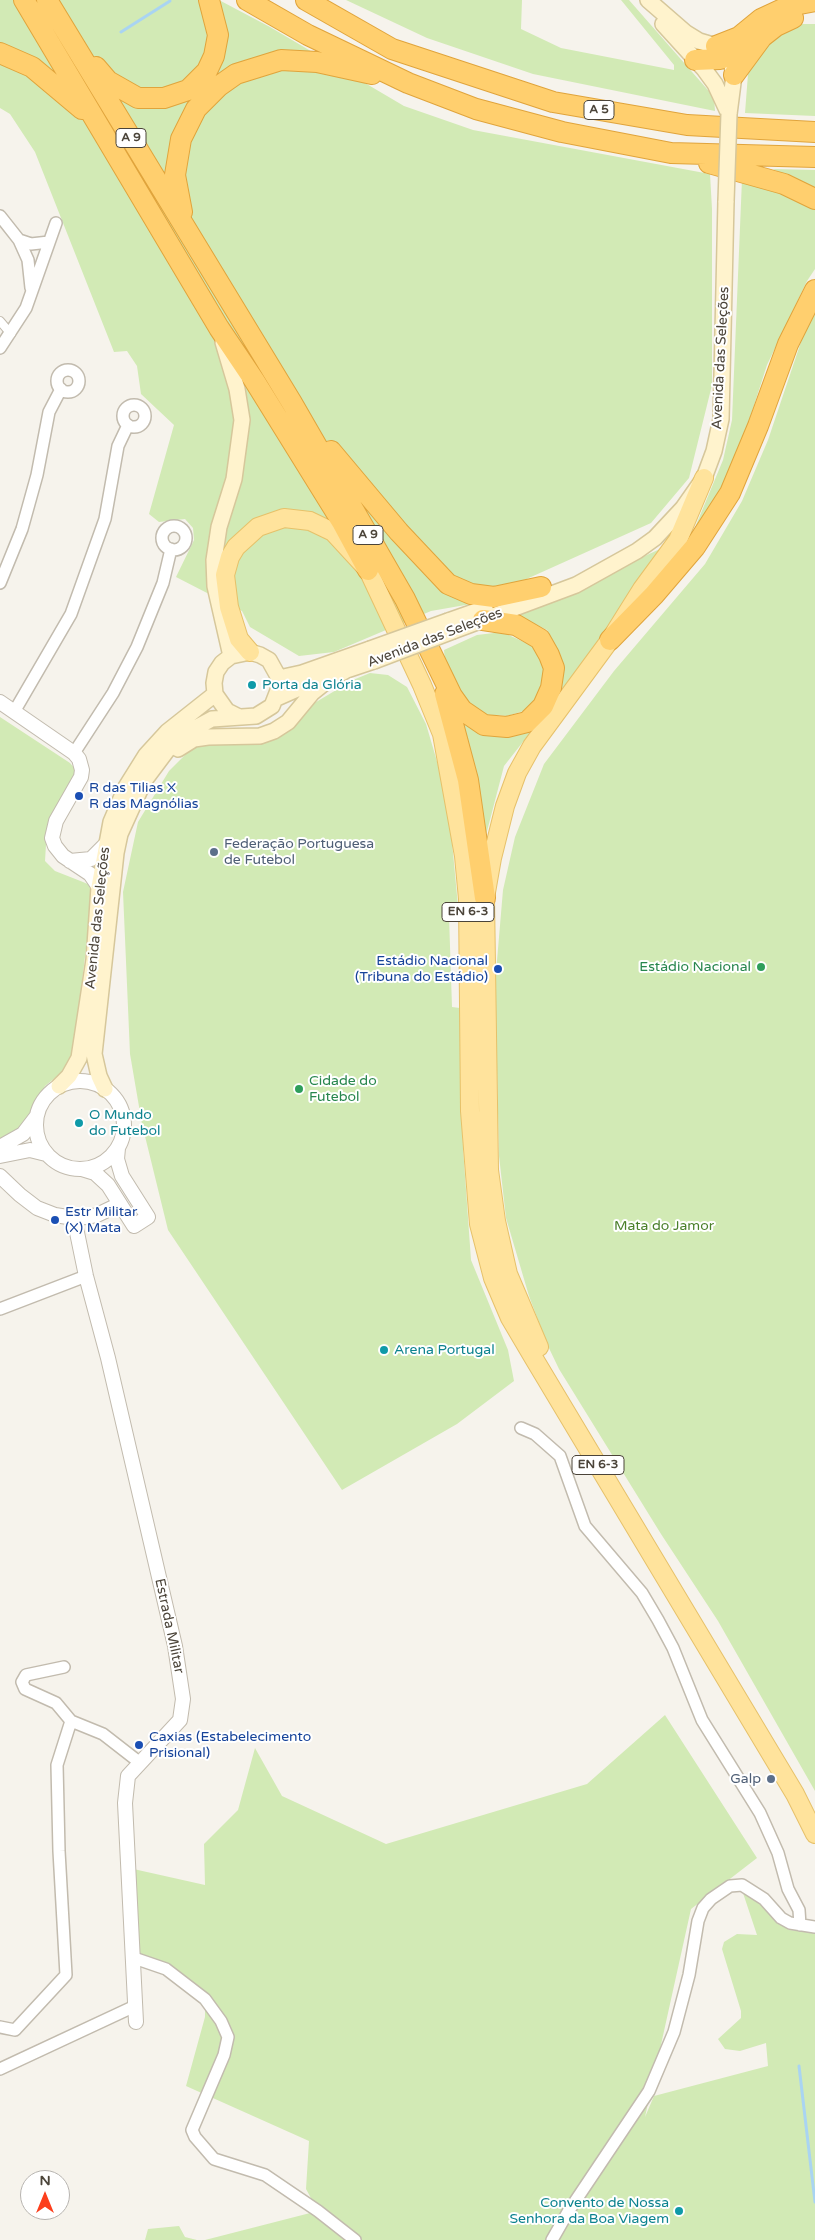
<!DOCTYPE html>
<meta charset="utf-8">
<style>
body{margin:0}
#map{position:relative;width:815px;height:2240px;overflow:hidden;background:#f6f3ec;font-family:"Varela Round",sans-serif}
canvas{display:block}
.north{position:absolute;left:20px;top:2170px;width:50px;height:50px;box-sizing:border-box;background:#fff;border:1px solid #b7b4b0;border-radius:50%;rotate:0deg;font-size:14px;font-weight:700;line-height:20px;text-align:center;color:#4b4439}
.north::after{content:'';display:block;margin:auto;width:18px;height:22px;background:#fc3f1d;clip-path:polygon(50% 0,100% 100%,50% 72%,0 100%)}
</style>
<div id="map">
<canvas width="815" height="2240"></canvas>
<div class="north">N</div>
</div>
<script>
const g = document.querySelector('canvas').getContext('2d');
g.lineJoin = 'round';
function paint(path, color) { g.fillStyle = color; g.fill(path, 'evenodd'); }
const toPath = rows => new Path2D(rows.map(r => 'M' + r).join(''));
function strokePath(path, color, width, dash) { g.strokeStyle = color; g.lineWidth = width; g.lineCap = dash ? 'butt' : 'round'; g.setLineDash(dash || []); g.stroke(path); }
function write(font, color, halo, rows, align = 'center') {
  g.font = font + ' "Varela Round",sans-serif'; g.lineWidth = 4; g.setLineDash([]); g.textBaseline = 'middle'; g.strokeStyle = halo; g.fillStyle = color; for (const [text, x, y, turn = 0] of rows) {
    g.save(); g.translate(x, y); g.rotate((+turn || 0) * Math.PI / 180); g.textAlign = isNaN(turn) ? turn : align; if (halo) g.strokeText(text, 0, 0); g.fillText(text, 0, 0); g.restore();
  }
}
paint(toPath([
 [0,0,219,0,270,27,404,106,473,130,710,174,712,209,712,385,689,478,651,523,471,604,431,611,334,652,299,656,250,627,242,611,176,577,194,540,193,528,185,519,159,522,149,514,174,425,141,394,137,366,127,351,114,352,35,152,10,114,0,108],
 [346,0,522,0,521,29,561,48,674,70,674,65,621,0,629,0,714,97,715,111,533,74,427,38],
 [800,24,815,24,815,116,745,113,748,74,763,45,780,30],
 [773,169,815,170,815,192],
 [742,179,791,194,815,210,815,269,807,281,767,365,738,455,710,512,689,542,723,460,732,420],
 [815,313,815,1791,718,1621,661,1534,559,1369,547,1344,529,1296,506,1218,499,1156,495,984,503,890,515,837,544,764,614,671,705,564,742,501,768,440,804,333],
 [660,549,600,644,504,766,485,839,460,722,484,732,527,729,560,678,557,648,547,630,516,615],
 [502,632,535,647,545,668,544,691,527,710,507,716,477,714,458,693,445,662,444,650,477,635],
 [370,673,388,675,407,687,426,724,448,799,459,917,449,916,452,1007,460,1008,463,1148,471,1260,508,1350,514,1381,457,1424,342,1490,168,1230,142,1124,130,1054,123,892,138,822,169,771,198,742,229,733,268,727,306,708,353,680],
 [0,717,70,763,76,770,74,782,47,828,45,861,55,871,83,882,90,885,93,891,72,1064,45,1086,29,1121,0,1146],
 [665,1715,757,1858,691,1909,645,2117,654,2096,768,2066,766,2043,740,2051,725,2049,718,2039,741,2018,741,2011,722,1949,724,1942,737,1934,757,1935,743,1893,752,1894,789,1930,815,1932,815,2240,205,2240,318,2211,306,2189,309,2141,186,2086,205,2017,205,1999,166,1969,132,1959,129,1868,205,1885,204,1844,238,1810,255,1748,282,1796,386,1844,587,1784],
 [179,2226,185,2237,197,2240,145,2240,148,2229]
]), '#d2eab5');
strokePath(toPath([
 [121,32,170,1],
 [799,2066,815,2202]
]), '#a9d4f2', 3);
const pedestrian = toPath([
 [0,321,11,334]
]);
const minor = toPath([
 [0,216,19,240,28,260,31,288],
 [19,240,31,244,49,242],
 [0,348,26,308,56,223],
 '57 381a11 11 0 1 1 22 0a11 11 0 1 1-22 0Z',
 '123 416a11 11 0 1 1 22 0a11 11 0 1 1-22 0Z',
 '162 538a12 12 0 1 1 24 0a12 12 0 1 1-24 0Z',
 [0,583,22,529,37,475,49,412,61,389],
 [14,712,71,614,105,519,118,446,128,425],
 [74,753,113,693,137,647,163,583,171,549],
 [0,1309,86,1276],
 [521,1428,535,1434,560,1456,585,1526,642,1593,658,1620,673,1648,702,1720,760,1813,778,1853,788,1889,799,1910,800,1925],
 [64,1667,26,1675,22,1682,25,1689,56,1703,71,1721,103,1734,139,1762],
 [134,1958,166,1969,205,1999,221,2021,228,2037,224,2055,192,2130,195,2137,214,2159,265,2175,318,2211,355,2240],
 [0,2027,15,2030,66,1975,59,1851,57,1765,71,1721],
 [0,2069,135,2006],
 [552,2240,568,2212,649,2091,674,2032,689,1975,698,1921,703,1908,711,1899,730,1886,742,1885,764,1899,781,1918,790,1923,815,1927]
]);
const tertiary = toPath([
 [0,702,74,753,79,759,82,770,81,777,56,821,52,838,55,846,63,856,90,874,99,887],
 [70,861,91,859,105,845],
 '36 1125a44 44 0 1 1 88 0a44 44 0 1 1-88 0Z',
 [0,1147,23,1134,36,1117],
 [0,1156,30,1150,46,1154],
 [82,1169,95,1173,108,1185,134,1226,148,1217,122,1176,117,1159,118,1148],
 [0,1176,20,1195,37,1208,55,1215,74,1218,87,1217,97,1215,120,1204],
 [74,1218,86,1276,108,1358,175,1646,183,1699,180,1720,128,1776,125,1803,136,2022]
]);
const secondary = toPath([
 [648,0,686,33,699,41,716,46,730,57,734,75,729,114],
 [663,24,704,69,715,84,729,114],
 [223,342,237,389,242,420,234,479,219,527,214,560,215,586,231,656],
 [448,621,485,608],
 [453,631,576,585,637,551,655,538,683,508,704,478,714,451,721,419,726,201],
 [279,678,302,673,370,649],
 [277,698,320,679,374,661],
 [178,749,194,739,208,737,260,736,274,731,288,722,312,693,327,681,345,671],
 [59,1086,69,1076,79,1058,94,960,99,887,111,822,126,787,146,755,167,732,215,694],
 [105,1089,99,1076,94,1054,116,853,120,834,144,781,171,745,186,733,212,719,256,716,272,706,279,688,279,678,269,660,260,655,250,652,231,656,222,663,216,672,214,683,215,694,227,711,237,716]
]);
const primary = toPath([
 [250,652,239,639,229,607,225,575,230,557,236,547,258,527,284,518,310,521,333,532,368,570,422,685,442,734,464,856,468,899,470,1111,479,1224,493,1278,510,1318,533,1357,795,1794,815,1834],
 [539,1347,508,1274,496,1221,489,1170,485,898,492,858,505,806,517,773,532,746,610,640,642,589,678,540,704,478]
]);
const motorway = toPath([
 [24,0,219,328,254,380,342,522,368,570],
 [47,0,292,403,405,599,452,696,462,710,484,725,507,727,527,722,543,706,551,688,554,668,549,655,540,639,516,625,483,620],
 [247,0,308,35,408,83,476,109,562,132,671,153,815,157],
 [306,0,392,49,553,102,687,125,815,132],
 [716,46,739,37,761,19,789,6,815,1],
 [0,53,32,67,82,109],
 [695,60,720,59,751,50],
 [96,67,108,81,138,98,164,98,188,90,207,71,214,56,218,35,209,0],
 [734,75,762,37,776,26,793,18],
 [709,163,784,184,815,199],
 [182,212,175,175,181,139,196,109,219,86,236,74,281,60,317,62,372,74],
 [331,451,399,532,448,584,471,594,494,597,541,587],
 [610,640,654,595,695,547,730,493,758,426,788,344,815,290],
 [445,694,468,780,485,898]
]);
strokePath(pedestrian, '#c2bbae', 10);
strokePath(minor, '#c2bbae', 14);
strokePath(tertiary, '#c2bbae', 16);
strokePath(secondary, '#d6c79b', 18);
strokePath(primary, '#e6c16a', 20);
strokePath(motorway, '#e0a43c', 22);
strokePath(pedestrian, '#fff', 8);
strokePath(minor, '#fff', 11);
strokePath(tertiary, '#fff', 14);
strokePath(secondary, '#fff3cd', 15);
strokePath(primary, '#ffe39c', 18);
strokePath(motorway, '#ffcf6e', 20);
const secondaryBridge = toPath([
 [726,201,729,114],
 [370,649,448,621],
 [374,661,453,631]
]);
strokePath(secondaryBridge, '#d6c79b', 18, []);
strokePath(secondaryBridge, '#fff3cd', 15);
for (const [x, y, r, color] of [
 [252,685,5,"#0f9aa8"],
 [79,796,5,"#1a4fb4"],
 [214,852,5,"#5c6f8a"],
 [761,967,5,"#2e9e5b"],
 [498,969,5,"#1a4fb4"],
 [299,1089,5,"#2e9e5b"],
 [79,1123,5,"#0f9aa8"],
 [55,1220,5,"#1a4fb4"],
 [384,1350,5,"#0f9aa8"],
 [139,1745,5,"#1a4fb4"],
 [771,1779,5,"#5c6f8a"],
 [679,2211,5,"#0f9aa8"]
]) { const dot = new Path2D(); dot.arc(x, y, r, 0, 2 * Math.PI); g.fillStyle = color; g.fill(dot); strokePath(dot, '#fff', 2); }
for (const [x, y, w] of [
 [599,110,30],
 [131,138,30],
 [368,535,30],
 [468,912,52],
 [598,1465,52]
]) { const box = new Path2D(); box.roundRect(x - w / 2, y - 9.5, w, 19, 4); g.fillStyle = '#fff'; g.fill(box); strokePath(box, '#4b4439', 1); }
write('bold 12px', '#4b4439', null, [
 ["A 5",599,110],
 ["A 9",131,138],
 ["A 9",368,535],
 ["EN 6-3",468,912],
 ["EN 6-3",598,1465]
]);
write('14px', '#4b4439', '#fff', [
 ["Avenida das Seleções",721,358,-87],
 ["Avenida das Seleções",435,638,-21],
 ["Avenida das Seleções",98,918,-84],
 ["Estrada Militar",169,1626,78]
]);
write('14px', '#0d838f', '#fff', [
 ["Porta da Glória",262,685],
 ["O Mundo",89,1115],
 ["do Futebol",89,1131],
 ["Arena Portugal",394,1350],
 ["Convento de Nossa",669,2203,"right"],
 ["Senhora da Boa Viagem",669,2219,"right"]
], 'left');
write('14px', '#164399', '#fff', [
 ["R das Tilias X",89,788],
 ["R das Magnólias",89,804],
 ["Estádio Nacional",488,961,"right"],
 ["(Tribuna do Estádio)",488,977,"right"],
 ["Estr Militar",65,1212],
 ["(X) Mata",65,1228],
 ["Caxias (Estabelecimento",149,1737],
 ["Prisional)",149,1753]
], 'left');
write('14px', '#4e5e75', '#fff', [
 ["Federação Portuguesa",224,844],
 ["de Futebol",224,860],
 ["Galp",761,1779,"right"]
], 'left');
write('14px', '#27864d', '#fff', [
 ["Estádio Nacional",751,967],
 ["Cidade do",309,1081,"left"],
 ["Futebol",309,1097,"left"]
], 'right');
write('14px', '#4a7f2a', '#fff', [
 ["Mata do Jamor",664,1226]
]);
</script>
